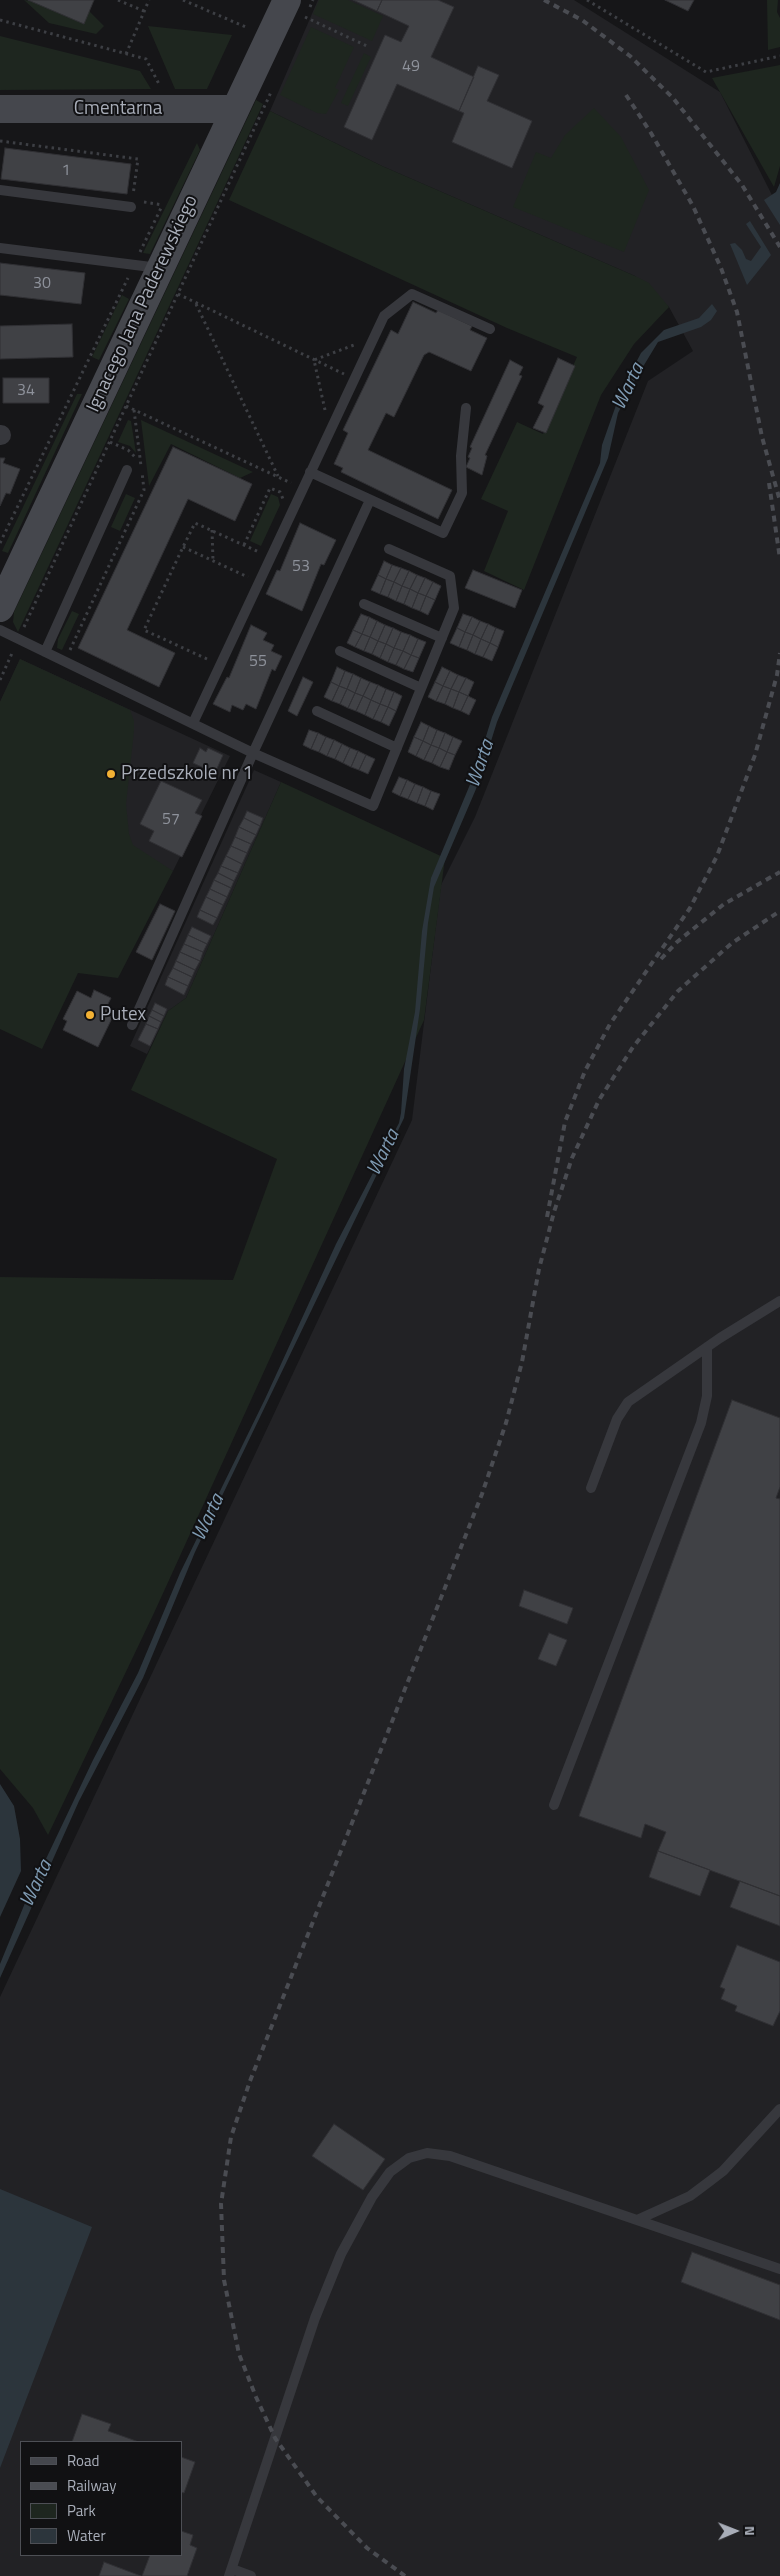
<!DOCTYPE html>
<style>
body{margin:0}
#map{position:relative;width:780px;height:2576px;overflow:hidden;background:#161618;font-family:"Titillium Web",sans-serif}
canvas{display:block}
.legend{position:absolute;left:20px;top:2441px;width:162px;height:115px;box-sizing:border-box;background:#111113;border:1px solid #4d4f55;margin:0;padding:6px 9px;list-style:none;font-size:15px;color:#a8adb8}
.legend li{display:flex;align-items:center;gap:10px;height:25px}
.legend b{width:25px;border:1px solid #4d4f55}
.north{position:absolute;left:710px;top:2506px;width:50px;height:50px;-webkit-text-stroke:4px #111113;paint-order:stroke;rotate:89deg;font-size:14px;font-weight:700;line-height:20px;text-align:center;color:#a8adb8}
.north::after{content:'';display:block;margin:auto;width:18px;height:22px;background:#a8adb8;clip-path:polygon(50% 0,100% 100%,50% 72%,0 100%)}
</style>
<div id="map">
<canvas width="780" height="2576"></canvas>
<ul class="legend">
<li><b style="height:6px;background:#45474d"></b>Road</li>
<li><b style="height:6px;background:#4a4c52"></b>Railway</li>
<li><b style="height:14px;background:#1e261f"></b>Park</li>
<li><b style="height:14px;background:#2c353c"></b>Water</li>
</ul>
<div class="north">N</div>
</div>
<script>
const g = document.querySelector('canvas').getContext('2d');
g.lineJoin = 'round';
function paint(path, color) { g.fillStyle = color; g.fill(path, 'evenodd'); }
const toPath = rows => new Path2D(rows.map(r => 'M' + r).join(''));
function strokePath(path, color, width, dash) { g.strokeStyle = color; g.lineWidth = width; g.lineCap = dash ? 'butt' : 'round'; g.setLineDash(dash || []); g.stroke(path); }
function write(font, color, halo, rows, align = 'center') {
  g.font = font + ' "Titillium Web",sans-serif'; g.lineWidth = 4; g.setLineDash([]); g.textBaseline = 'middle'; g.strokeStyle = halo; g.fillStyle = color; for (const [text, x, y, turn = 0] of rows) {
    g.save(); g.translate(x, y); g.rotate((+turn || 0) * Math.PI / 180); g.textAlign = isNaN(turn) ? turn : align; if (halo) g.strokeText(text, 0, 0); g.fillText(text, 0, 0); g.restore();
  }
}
paint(toPath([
 [318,0,574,0,720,92,780,211,780,2576,0,2576,0,1997,412,1120,441,885,475,817,648,381,693,351,669,307,635,276,382,166,270,111],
 [21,2442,181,2442,181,2555,21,2555],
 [20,659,230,756,173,871,0,791,0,702],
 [254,770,281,782,186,998,168,1011,147,1054,130,1046]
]), '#222225');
paint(toPath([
 [24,0,89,11,104,26,96,34,49,23],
 [319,0,348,0,383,16,372,41,313,14],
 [767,0,778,0,777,12,780,18,780,47,768,50],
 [148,26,232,35,207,89,175,89],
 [311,27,354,47,335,88,339,90,326,114,317,113,280,95],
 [0,36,140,71,151,89,0,90],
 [364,53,371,57,348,106,341,103],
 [780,65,780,166,774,187,712,78],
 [256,100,263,104,18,632,13,622,14,612],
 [594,108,621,137,649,190,624,252,513,207,536,152,551,158,565,135],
 [270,111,382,166,635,276,649,283,669,307,634,344,601,395,524,590,484,571,508,511,481,499,517,422,543,434,577,357,507,328,229,200],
 [197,143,200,150,150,254,143,253],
 [122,295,129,299,99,360,92,357],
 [77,394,82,394,8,553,2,551],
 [128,420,131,421,136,453,130,446,118,442],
 [141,420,253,472,240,478,171,444,149,486],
 [126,494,135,498,120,531,111,527],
 [271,494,278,497,280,505,261,546,250,541],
 [72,611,79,614,62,650,57,648,58,639],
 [20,659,130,710,134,721,134,731,126,804,129,834,133,845,173,871,118,978,78,973,42,1049,0,1029,0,702],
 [281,782,445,858,424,1020,154,1613,48,1835,33,1808,0,1769,0,1277,233,1280,277,1159,131,1090,168,1011,186,998]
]), '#1e261f');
paint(toPath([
 [780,183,780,225,764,200,776,192],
 [750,221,771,255,747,285,730,244,735,243,742,250,746,259,751,261,761,247,746,224],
 [712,304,717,311,711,320,701,327,658,342,635,380,618,413,608,458,497,722,476,789,434,887,428,923,420,1009,404,1118,195,1552,143,1678,79,1801,0,1978,0,1964,25,1903,93,1760,138,1673,180,1573,265,1399,336,1244,399,1123,401,1113,404,1069,415,1012,422,931,431,878,474,775,492,717,600,463,602,445,621,391,641,353,664,330,699,318],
 [0,1784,14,1806,20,1839,21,1871,0,1917],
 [0,2189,92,2227,0,2468]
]), '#2c353c');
const building = toPath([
 [28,0,94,0,84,24,28,0],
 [353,0,382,0,377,11,353,0],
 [382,0,438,0,454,7,431,57,474,77,459,111,397,84,372,140,344,127,385,35,401,42,409,26,377,11,382,0],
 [665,0,694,0,688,11,665,0],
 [478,66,499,75,487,101,532,121,512,168,452,142,464,113,459,111,478,66],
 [5,148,131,164,127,194,1,179,5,148],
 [0,263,85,273,81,304,0,295,0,263],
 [413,302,436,313,438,310,472,326,470,330,487,338,471,371,429,352,424,355,394,417,386,413,368,450,452,490,438,519,341,472,343,468,334,464,348,433,343,430,391,330,398,334,413,302],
 [72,324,73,357,0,359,0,326,72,324],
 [558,358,575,366,546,433,533,428,544,406,538,403,558,358],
 [510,360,523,367,519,375,522,376,485,455,487,456,482,475,466,467,470,458,468,457,472,448,470,447,510,360],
 [3,378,49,378,49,403,3,403,3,378],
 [173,447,252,484,235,521,188,499,127,630,175,653,159,687,78,648,173,447],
 [0,458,5,458,3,463,20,469,10,494,6,493,0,506,0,458],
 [300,523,336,540,324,565,321,564,302,611,266,594,277,570,280,571,300,523],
 [384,561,392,565,386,579,378,575,384,561],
 [392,565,401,568,394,582,386,579,392,565],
 [401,568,409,571,402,586,394,582,401,568],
 [473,570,522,590,515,608,465,588,473,570],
 [409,571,417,575,410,589,402,586,409,571],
 [378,575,386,579,380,594,371,590,378,575],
 [417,575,425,578,418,593,410,589,417,575],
 [425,578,433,582,426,596,418,593,425,578],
 [386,579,394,582,388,597,380,594,386,579],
 [394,582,402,586,396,601,388,597,394,582],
 [433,582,441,586,435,600,426,596,433,582],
 [402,586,410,589,404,604,396,601,402,586],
 [410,589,418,593,412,608,404,604,410,589],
 [418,593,426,596,420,611,412,608,418,593],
 [426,596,435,600,428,615,420,611,426,596],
 [361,614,369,617,362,634,353,630,361,614],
 [463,614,472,617,465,632,457,628,463,614],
 [369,617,377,621,370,637,362,634,369,617],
 [472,617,480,621,473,635,465,632,472,617],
 [377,621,385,625,378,641,370,637,377,621],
 [480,621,488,624,481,639,473,635,480,621],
 [488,624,496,628,490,643,481,639,488,624],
 [251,625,267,633,263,640,274,645,271,651,282,656,275,671,272,669,256,709,246,704,243,710,232,705,230,712,213,704,227,677,229,678,251,625],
 [385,625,393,628,386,644,378,641,385,625],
 [393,628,401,632,394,648,386,644,393,628],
 [457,628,465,632,459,647,450,643,457,628],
 [496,628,504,631,498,647,490,643,496,628],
 [353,630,362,634,355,647,347,643,353,630],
 [401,632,410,635,403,651,394,648,401,632],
 [465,632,473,635,467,650,459,647,465,632],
 [362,634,370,637,364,651,355,647,362,634],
 [410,635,418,639,411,655,403,651,410,635],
 [473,635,481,639,475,654,467,650,473,635],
 [370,637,378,641,372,654,364,651,370,637],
 [418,639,426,642,419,658,411,655,418,639],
 [481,639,490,643,483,657,475,654,481,639],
 [378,641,386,644,380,658,372,654,378,641],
 [490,643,498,647,492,661,483,657,490,643],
 [386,644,394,648,388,662,380,658,386,644],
 [394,648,403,651,396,665,388,662,394,648],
 [403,651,411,655,404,669,396,665,403,651],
 [411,655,419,658,413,672,404,669,411,655],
 [337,667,345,671,339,686,331,682,337,667],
 [442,667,450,671,443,686,435,682,442,667],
 [345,671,353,674,347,689,339,686,345,671],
 [450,671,458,675,451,689,443,686,450,671],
 [353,674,361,678,355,693,347,689,353,674],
 [458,675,466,678,459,692,451,689,458,675],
 [303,677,313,682,297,716,288,711,303,677],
 [361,678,370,682,363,696,355,693,361,678],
 [466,678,474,682,468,696,459,692,466,678],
 [331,682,339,686,332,701,324,697,331,682],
 [370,682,378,685,371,700,363,696,370,682],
 [435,682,443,686,436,701,428,697,435,682],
 [378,685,386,689,380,704,371,700,378,685],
 [339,686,347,689,340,704,332,701,339,686],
 [443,686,451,689,445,704,436,701,443,686],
 [347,689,355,693,348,708,340,704,347,689],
 [386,689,394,692,388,707,380,704,386,689],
 [451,689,459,692,453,708,445,704,451,689],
 [394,692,402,696,396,711,388,707,394,692],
 [459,692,468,696,461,711,453,708,459,692],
 [355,693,363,696,356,711,348,708,355,693],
 [363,696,371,700,365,715,356,711,363,696],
 [468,696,476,700,469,715,461,711,468,696],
 [371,700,380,704,373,719,365,715,371,700],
 [380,704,388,707,381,722,373,719,380,704],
 [388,707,396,711,389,726,381,722,388,707],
 [421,722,429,726,423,741,414,737,421,722],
 [429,726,437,730,431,745,423,741,429,726],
 [309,730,318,733,311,749,303,745,309,730],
 [437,730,445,733,439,748,431,745,437,730],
 [318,733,326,737,319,752,311,749,318,733],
 [445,733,453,737,447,752,439,748,445,733],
 [326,737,334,740,327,756,319,752,326,737],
 [414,737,423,741,416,756,408,752,414,737],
 [453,737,462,741,455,755,447,752,453,737],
 [334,740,342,744,335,759,327,756,334,740],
 [423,741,431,745,424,760,416,756,423,741],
 [342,744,350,748,343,763,335,759,342,744],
 [431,745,439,748,432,763,424,760,431,745],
 [200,748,206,752,208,748,223,755,215,773,193,763,200,748],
 [350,748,358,751,351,767,343,763,350,748],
 [439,748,447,752,440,767,432,763,439,748],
 [358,751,366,755,359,770,351,767,358,751],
 [447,752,455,755,449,770,440,767,447,752],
 [366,755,375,759,368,774,359,770,366,755],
 [399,777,407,780,400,796,392,792,399,777],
 [407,780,415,784,408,799,400,796,407,780],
 [161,781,202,800,195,813,202,816,182,857,149,841,154,831,140,824,161,781],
 [415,784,423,787,417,803,408,799,415,784],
 [423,787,431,791,425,806,417,803,423,787],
 [431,791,440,794,433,810,425,806,431,791],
 [247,811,263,818,260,826,244,818,247,811],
 [244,818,260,826,256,835,239,827,244,818],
 [239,827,256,835,251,844,235,837,239,827],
 [235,837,251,844,247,853,231,846,235,837],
 [231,846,247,853,242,864,226,856,231,846],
 [226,856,242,864,238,873,221,866,226,856],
 [221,866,238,873,234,881,218,873,221,866],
 [218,873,234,881,231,888,214,880,218,873],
 [214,880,231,888,227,897,210,889,214,880],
 [210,889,227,897,223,905,206,897,210,889],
 [206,897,223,905,217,918,200,910,206,897],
 [160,904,175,911,152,960,136,952,160,904],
 [200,910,217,918,213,925,197,917,200,910],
 [192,927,211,936,207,944,188,935,192,927],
 [188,935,207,944,203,952,184,944,188,935],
 [184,944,203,952,200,961,180,952,184,944],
 [180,952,200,961,195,970,176,961,180,952],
 [176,961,195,970,192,977,173,968,176,961],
 [173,968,192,977,188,986,168,977,173,968],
 [168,977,188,986,184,995,165,985,168,977],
 [94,990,111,998,107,1006,116,1010,98,1047,63,1030,67,1021,63,1019,77,991,91,998,94,990],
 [155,1003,167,1009,164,1016,152,1010,155,1003],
 [152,1010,164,1016,161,1022,149,1016,152,1010],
 [149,1016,161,1022,158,1029,146,1024,149,1016],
 [146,1024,158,1029,150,1046,138,1040,146,1024],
 [732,1400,780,1418,780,1487,776,1498,780,1499,780,1896,658,1851,666,1832,645,1824,641,1838,579,1816,732,1400],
 [524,1590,573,1608,567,1624,519,1606,524,1590],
 [549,1633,567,1640,556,1666,538,1659,549,1633],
 [658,1851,710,1870,700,1896,649,1877,658,1851],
 [740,1881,780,1896,780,1926,730,1907,740,1881],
 [737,1945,780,1962,780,2011,773,2026,735,2011,737,2006,721,1999,725,1989,720,1987,737,1945],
 [334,2124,385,2159,363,2190,312,2156,334,2124],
 [692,2252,780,2285,780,2320,681,2282,692,2252],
 [82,2414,111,2424,108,2431,139,2442,72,2442,82,2414],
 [181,2457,195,2462,184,2493,181,2492,181,2457],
 [181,2531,193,2535,190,2545,197,2548,187,2576,142,2576,150,2555,181,2555,181,2531],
 [104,2562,141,2576,99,2576,104,2562]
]);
paint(building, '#404145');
strokePath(building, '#303034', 1);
strokePath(toPath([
 [118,0,144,11],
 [183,0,248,28],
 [587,0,706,72,780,56],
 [310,7,313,0],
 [305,17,367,46],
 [0,20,146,59,160,86],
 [126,54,149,0],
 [0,141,138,159,133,195],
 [144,202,163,205],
 [140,252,161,208],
 [178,294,344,374],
 [196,304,278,476],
 [126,406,291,483],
 [134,410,141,466],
 [325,410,314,360,354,345],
 [110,442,128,450,136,458],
 [212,530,213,561],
 [0,543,128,278],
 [244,545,270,488,280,492,283,499],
 [183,547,248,577],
 [24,627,272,90],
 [70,650,144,490,142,472],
 [207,659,144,630,183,547,195,523,259,552],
 [0,680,13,651]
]), '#3d3f44', 3, [2.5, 4]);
strokePath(toPath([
 [0,190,131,207],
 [0,248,159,268],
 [310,472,443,533,462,493,461,456,466,408],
 [364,604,442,638],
 [0,630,253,753,373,806,454,608,450,576,389,549],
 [340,651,421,688],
 [45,652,127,470],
 [317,711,397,748],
 [193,723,384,316,412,294,490,329],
 [132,1025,253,753,370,500],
 [591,1488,617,1419,628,1402,720,1338,780,1301],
 [554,1805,701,1423,707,1396,707,1347],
 [637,2220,690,2196,710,2181,723,2171,780,2109],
 [232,2569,251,2576],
 [229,2576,315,2318,341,2254,372,2197,390,2172,409,2158,427,2153,450,2156,780,2269]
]), '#37383d', 10);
strokePath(toPath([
 [0,435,1,435]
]), '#37383d', 20);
strokePath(toPath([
 [0,109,235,109],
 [0,608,287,0]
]), '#45474d', 28);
strokePath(toPath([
 [544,0,582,20,630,56,673,98,742,185,780,247],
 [626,95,651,133,693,206,721,268,737,312,762,437,780,501],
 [769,483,780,559],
 [661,959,677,942,724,904,780,872],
 [547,1217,565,1122,585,1071,610,1024,690,908,717,856,755,755,777,675,780,653],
 [405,2576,367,2548,317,2497,275,2438,256,2397,239,2354,224,2280,221,2204,231,2137,250,2081,482,1494,506,1423,522,1362,539,1269,554,1212,572,1158,599,1100,633,1047,678,991,732,943,780,911]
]), '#4a4c52', 4, [6, 5]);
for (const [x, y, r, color] of [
 [111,774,5,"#f2b134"],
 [90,1015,5,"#f2b134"]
]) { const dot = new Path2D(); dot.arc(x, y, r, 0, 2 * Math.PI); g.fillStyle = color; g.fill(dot); strokePath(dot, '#111113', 2); }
write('16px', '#8e929b', null, [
 ["49",411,67],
 ["1",66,171],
 ["30",42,284],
 ["34",26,391],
 ["53",301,567],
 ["55",258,662],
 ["57",171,820]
]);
write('19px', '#a8adb8', '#111113', [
 ["Cmentarna",118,109],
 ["Ignacego Jana Paderewskiego",143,304,-65]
]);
write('19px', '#a8adb8', '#111113', [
 ["Przedszkole nr 1",121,774],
 ["Putex",100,1015]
], 'left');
write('italic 20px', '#7f9bb3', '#111113', [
 ["Warta",629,387,-65],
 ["Warta",481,764,-71],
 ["Warta",384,1153,-64],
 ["Warta",209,1518,-65],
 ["Warta",37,1884,-65]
]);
</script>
